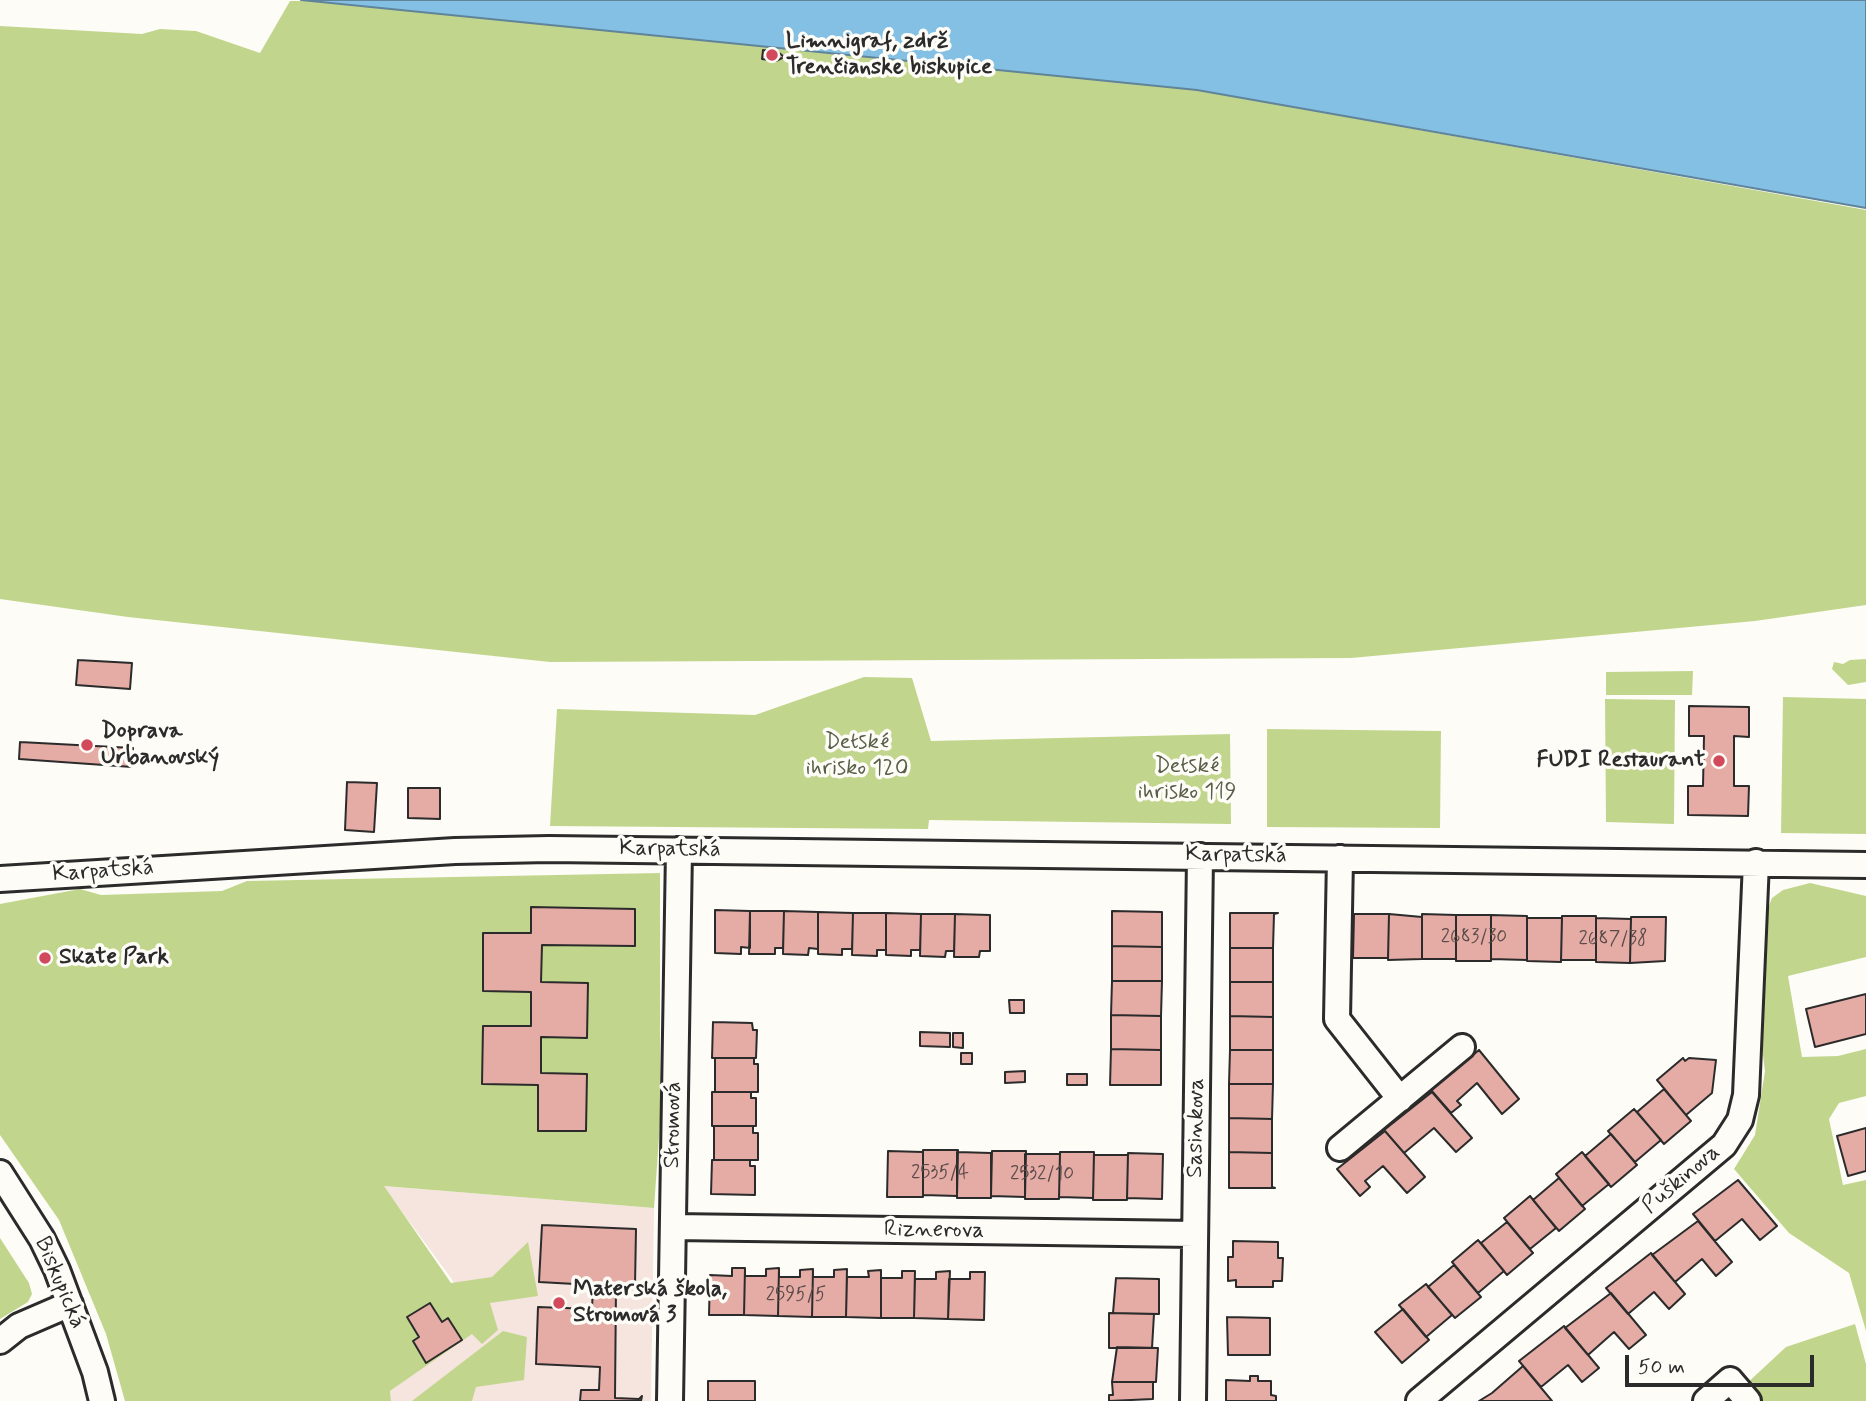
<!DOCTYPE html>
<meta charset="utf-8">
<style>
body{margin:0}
#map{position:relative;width:1866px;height:1401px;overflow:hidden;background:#fdfcf7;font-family:Mynerve,sans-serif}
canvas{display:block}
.scale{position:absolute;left:1625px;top:1355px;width:189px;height:32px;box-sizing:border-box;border:4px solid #2b2b2b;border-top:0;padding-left:9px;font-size:21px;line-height:24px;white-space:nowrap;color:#2b2b2b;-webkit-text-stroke:5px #fdfcf7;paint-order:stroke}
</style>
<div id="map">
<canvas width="1866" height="1401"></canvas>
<div class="scale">50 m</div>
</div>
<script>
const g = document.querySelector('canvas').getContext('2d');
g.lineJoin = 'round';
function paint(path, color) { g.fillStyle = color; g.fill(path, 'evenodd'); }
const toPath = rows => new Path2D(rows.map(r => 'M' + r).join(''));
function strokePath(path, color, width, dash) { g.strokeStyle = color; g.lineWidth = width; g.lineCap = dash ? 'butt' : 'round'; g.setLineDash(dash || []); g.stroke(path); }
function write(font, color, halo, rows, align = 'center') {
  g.font = font + ' Mynerve,sans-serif'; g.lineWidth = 7; g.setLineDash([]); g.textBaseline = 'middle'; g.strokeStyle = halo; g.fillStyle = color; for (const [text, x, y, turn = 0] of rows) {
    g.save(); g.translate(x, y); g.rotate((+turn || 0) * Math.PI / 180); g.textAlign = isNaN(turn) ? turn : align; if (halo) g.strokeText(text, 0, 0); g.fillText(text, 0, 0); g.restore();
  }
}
paint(toPath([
 [383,1186,654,1208,651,1401,391,1401,390,1391,481,1327,451,1278]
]), '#f6e4de');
paint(toPath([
 [290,1,336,1,1197,90,1866,210,1866,605,1755,621,1351,658,550,662,128,617,0,599,0,26,142,34,160,29,196,31,260,53],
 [1866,659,1866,682,1848,685,1832,669,1834,662,1843,664,1850,660],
 [1693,671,1692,695,1606,695,1606,672],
 [864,677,912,678,931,741,1230,734,1231,824,929,820,928,829,550,826,557,709,755,715],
 [1783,697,1866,699,1866,834,1781,833],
 [1605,699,1675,700,1674,824,1606,822],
 [1267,729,1441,731,1440,828,1267,827],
 [660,873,660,1123,654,1208,384,1186,451,1283,492,1277,528,1242,538,1296,490,1303,498,1330,482,1344,472,1334,390,1391,391,1401,125,1401,106,1334,59,1220,0,1135,0,904,80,889,101,895,222,891,247,881],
 [1810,883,1866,896,1866,957,1788,976,1802,1057,1838,1056,1866,1049,1866,1096,1839,1103,1829,1119,1843,1185,1866,1180,1866,1331,1849,1273,1789,1233,1734,1169,1755,1135,1765,1071,1759,1023,1767,911,1772,898,1783,890],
 [0,1238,29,1283,32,1294,28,1302,0,1319],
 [1855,1324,1866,1364,1866,1401,1757,1401,1744,1386,1786,1347],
 [503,1331,527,1337,524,1380,476,1387,472,1401,412,1401]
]), '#c1d68c');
const water = toPath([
 [301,0,1866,0,1866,208,1197,90,301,0]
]);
paint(water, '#84c0e4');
strokePath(water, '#60849a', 2);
const building = toPath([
 [763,50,777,51,784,57,776,61,762,59,763,50],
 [78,660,132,663,130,689,76,685,78,660],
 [1689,706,1749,707,1749,737,1734,736,1734,786,1749,786,1748,816,1688,815,1688,786,1703,786,1704,736,1689,736,1689,706],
 [20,742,133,748,132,767,19,759,20,742],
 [347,782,377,783,374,832,345,830,347,782],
 [408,788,440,788,440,819,408,818,408,788],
 [531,907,635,909,635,946,542,945,541,982,588,983,587,1038,541,1037,541,1073,587,1074,586,1131,538,1131,538,1085,482,1084,483,1026,531,1026,531,992,483,991,483,933,531,933,531,907],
 [715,910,750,911,750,948,741,947,741,954,715,953,715,910],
 [750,911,784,911,783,948,775,948,775,954,749,954,750,911],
 [784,911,818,912,818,949,809,948,808,955,783,954,784,911],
 [1112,911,1162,912,1162,947,1112,946,1112,911],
 [818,912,853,913,852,949,842,949,842,955,818,954,818,912],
 [853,913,886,913,886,950,877,950,877,956,852,955,853,913],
 [886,913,921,914,920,950,911,950,911,956,886,955,886,913],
 [1230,913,1278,913,1274,914,1273,948,1230,948,1230,913],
 [921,914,955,914,954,951,946,951,945,957,920,956,921,914],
 [955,914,990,915,990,951,980,951,979,957,954,957,955,914],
 [1354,914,1389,914,1388,958,1353,958,1354,914],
 [1389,914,1422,917,1422,914,1422,959,1388,960,1389,914],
 [1422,914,1456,915,1456,959,1422,959,1422,914],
 [1456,915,1491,915,1491,961,1456,961,1456,915],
 [1491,915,1527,916,1527,960,1491,959,1491,915],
 [1562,916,1596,916,1596,960,1561,960,1562,916],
 [1631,917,1666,917,1665,961,1630,963,1631,917],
 [1527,918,1562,918,1561,962,1527,961,1527,918],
 [1596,918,1631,919,1630,963,1596,962,1596,918],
 [1112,946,1162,947,1162,981,1112,981,1112,946],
 [1230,948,1273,948,1273,982,1230,982,1230,948],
 [1112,981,1162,981,1161,1016,1111,1015,1112,981],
 [1230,982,1273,982,1273,1017,1230,1016,1230,982],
 [1866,994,1866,1034,1815,1047,1806,1009,1866,994],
 [1009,1000,1024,1000,1024,1013,1010,1013,1009,1000],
 [1111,1015,1161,1016,1161,1050,1111,1049,1111,1015],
 [1230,1016,1273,1017,1273,1050,1230,1050,1230,1016],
 [713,1022,752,1023,753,1030,757,1030,756,1058,712,1058,713,1022],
 [920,1032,950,1033,950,1047,920,1046,920,1032],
 [953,1033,963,1033,963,1048,953,1047,953,1033],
 [1111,1049,1161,1050,1161,1085,1110,1085,1111,1049],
 [1230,1050,1273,1050,1273,1084,1229,1084,1230,1050],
 [1479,1050,1519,1099,1502,1114,1477,1083,1457,1101,1461,1105,1451,1113,1431,1090,1479,1050],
 [961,1053,972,1053,972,1064,961,1064,961,1053],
 [715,1058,754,1058,754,1064,758,1064,758,1092,715,1092,715,1058],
 [1683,1058,1685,1061,1689,1058,1716,1060,1712,1093,1686,1115,1657,1080,1683,1058],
 [1025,1071,1025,1082,1005,1083,1005,1072,1025,1071],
 [1067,1074,1087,1074,1087,1085,1067,1085,1067,1074],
 [1229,1084,1273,1084,1272,1119,1229,1118,1229,1084],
 [1664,1089,1691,1121,1664,1144,1637,1112,1664,1089],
 [712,1092,751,1092,751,1098,756,1098,756,1126,712,1126,712,1092],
 [1432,1092,1472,1138,1456,1152,1434,1128,1404,1153,1384,1130,1432,1092],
 [1634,1109,1661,1140,1635,1162,1608,1131,1634,1109],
 [1229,1118,1272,1119,1272,1153,1229,1152,1229,1118],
 [714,1126,753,1126,753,1133,758,1133,758,1160,714,1160,714,1126],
 [1866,1128,1866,1171,1848,1176,1837,1136,1866,1128],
 [1385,1131,1425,1177,1407,1193,1383,1166,1365,1181,1370,1187,1360,1196,1337,1169,1385,1131],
 [1611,1134,1637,1165,1611,1187,1585,1156,1611,1134],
 [923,1150,958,1150,957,1196,923,1195,923,1150],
 [888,1151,923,1152,923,1197,887,1197,888,1151],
 [992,1151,1026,1151,1025,1197,991,1196,992,1151],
 [957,1152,991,1153,991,1198,957,1198,957,1152],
 [1060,1152,1094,1152,1093,1198,1059,1197,1060,1152],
 [1229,1152,1272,1153,1272,1187,1275,1188,1229,1188,1229,1152],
 [1582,1152,1609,1184,1582,1206,1556,1174,1582,1152],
 [1128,1153,1163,1154,1162,1199,1127,1198,1128,1153],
 [1025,1154,1060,1154,1059,1199,1025,1199,1025,1154],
 [1094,1155,1128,1155,1127,1200,1093,1200,1094,1155],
 [712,1160,750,1160,750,1166,755,1166,755,1195,711,1194,712,1160],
 [1559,1178,1585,1209,1559,1231,1533,1200,1559,1178],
 [1738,1180,1777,1226,1760,1240,1742,1219,1715,1241,1693,1214,1738,1180],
 [1530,1196,1556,1228,1530,1249,1504,1218,1530,1196],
 [1698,1221,1732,1262,1716,1276,1702,1259,1675,1282,1652,1255,1698,1221],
 [1507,1222,1533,1253,1507,1275,1481,1243,1507,1222],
 [542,1225,636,1229,635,1286,616,1287,615,1398,639,1399,642,1396,641,1401,580,1401,581,1390,599,1390,600,1367,536,1364,538,1307,592,1309,593,1285,539,1282,542,1225],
 [1478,1240,1504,1271,1478,1293,1452,1262,1478,1240],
 [1233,1241,1278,1242,1278,1258,1283,1258,1282,1281,1273,1281,1273,1287,1236,1287,1236,1280,1228,1281,1228,1257,1233,1257,1233,1241],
 [1651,1253,1685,1294,1669,1309,1654,1292,1628,1314,1606,1288,1651,1253],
 [1454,1265,1481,1297,1455,1318,1428,1287,1454,1265],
 [732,1268,745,1268,744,1315,709,1315,710,1275,732,1276,732,1268],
 [745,1268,745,1276,766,1276,766,1269,779,1268,778,1316,744,1315,745,1268],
 [779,1268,779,1277,800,1277,800,1270,813,1269,812,1317,778,1316,779,1268],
 [813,1269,813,1277,834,1277,834,1270,847,1269,846,1317,812,1317,813,1269],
 [881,1270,881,1318,846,1317,847,1277,869,1277,868,1271,881,1270],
 [902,1271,915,1271,914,1318,881,1318,881,1278,902,1278,902,1271],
 [950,1271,948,1319,914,1318,915,1279,936,1279,936,1272,950,1271],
 [970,1272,985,1272,984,1320,948,1319,949,1279,970,1279,970,1272],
 [1116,1278,1159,1279,1159,1314,1113,1313,1116,1278],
 [1426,1284,1452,1315,1426,1337,1399,1305,1426,1284],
 [1611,1293,1646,1335,1629,1349,1614,1332,1588,1355,1565,1328,1611,1293],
 [430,1303,442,1322,448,1318,462,1340,426,1363,413,1341,419,1337,407,1317,430,1303],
 [1403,1309,1429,1340,1402,1363,1375,1332,1403,1309],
 [1109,1313,1154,1314,1152,1348,1109,1348,1109,1313],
 [1227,1317,1270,1318,1270,1355,1228,1355,1227,1317],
 [1564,1326,1599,1368,1582,1382,1568,1365,1541,1387,1519,1361,1564,1326],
 [1117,1347,1158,1348,1156,1382,1112,1382,1117,1347],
 [1523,1366,1552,1401,1479,1401,1492,1393,1523,1366],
 [1250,1376,1258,1376,1258,1381,1271,1381,1271,1395,1276,1396,1276,1401,1226,1401,1226,1380,1250,1381,1250,1376],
 [708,1381,755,1381,755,1401,708,1401,708,1381],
 [1112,1382,1153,1382,1153,1399,1109,1401,1109,1395,1113,1395,1112,1382]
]);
paint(building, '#e5aba5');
strokePath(building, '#2b2b2b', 2);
const minor = toPath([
 [1340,858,1337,1019,1400,1099],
 [0,879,455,851,549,849,1866,865],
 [1340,1148,1462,1047],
 [0,1173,42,1239,57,1270,95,1372,102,1401],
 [673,1227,1195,1234],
 [0,1341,19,1326,70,1304],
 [670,1401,679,850],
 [1193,1401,1200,856],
 [1419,1401,1724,1145,1740,1120,1746,1095,1756,862],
 [1706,1401,1730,1380,1748,1401]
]);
strokePath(minor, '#2b2b2b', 30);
strokePath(minor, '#fdfcf7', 24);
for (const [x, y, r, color] of [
 [772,55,7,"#d1495b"],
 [87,745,7,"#d1495b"],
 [1719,761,7,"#d1495b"],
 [45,958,7,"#d1495b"],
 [559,1303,7,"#d1495b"]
]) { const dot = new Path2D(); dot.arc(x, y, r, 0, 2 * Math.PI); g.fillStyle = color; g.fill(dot); strokePath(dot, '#fdfcf7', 2.5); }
write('19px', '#5a4b4a', null, [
 ["2683/30",1474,938],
 ["2687/38",1613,940],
 ["2535/4",940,1174],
 ["2532/10",1042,1175],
 ["2595/5",796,1296]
]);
write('bold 23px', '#2b2b2b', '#fdfcf7', [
 ["Limnigraf, zdrž",786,42],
 ["Trenčianske biskupice",786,68],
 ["Doprava",101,732],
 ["Urbanovský",101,758],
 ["FUDI Restaurant",1705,761,"right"],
 ["Skate Park",59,958],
 ["Materská škola,",573,1290],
 ["Stromová 3",573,1316]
], 'left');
write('23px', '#585e48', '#fdfcf7', [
 ["Detské",857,743],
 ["ihrisko 120",857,769],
 ["Detské",1187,767],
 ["ihrisko 119",1187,793]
]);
write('23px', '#2b2b2b', '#fdfcf7', [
 ["Karpatská",670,850,1],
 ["Karpatská",1236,856,1],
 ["Karpatská",103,872,-4],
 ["Stromová",674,1125,-89],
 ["Sasinkova",1197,1128,-89],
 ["Puškinova",1682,1180,-40],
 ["Riznerova",934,1231,1],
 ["Biskupická",59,1283,67]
]);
</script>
